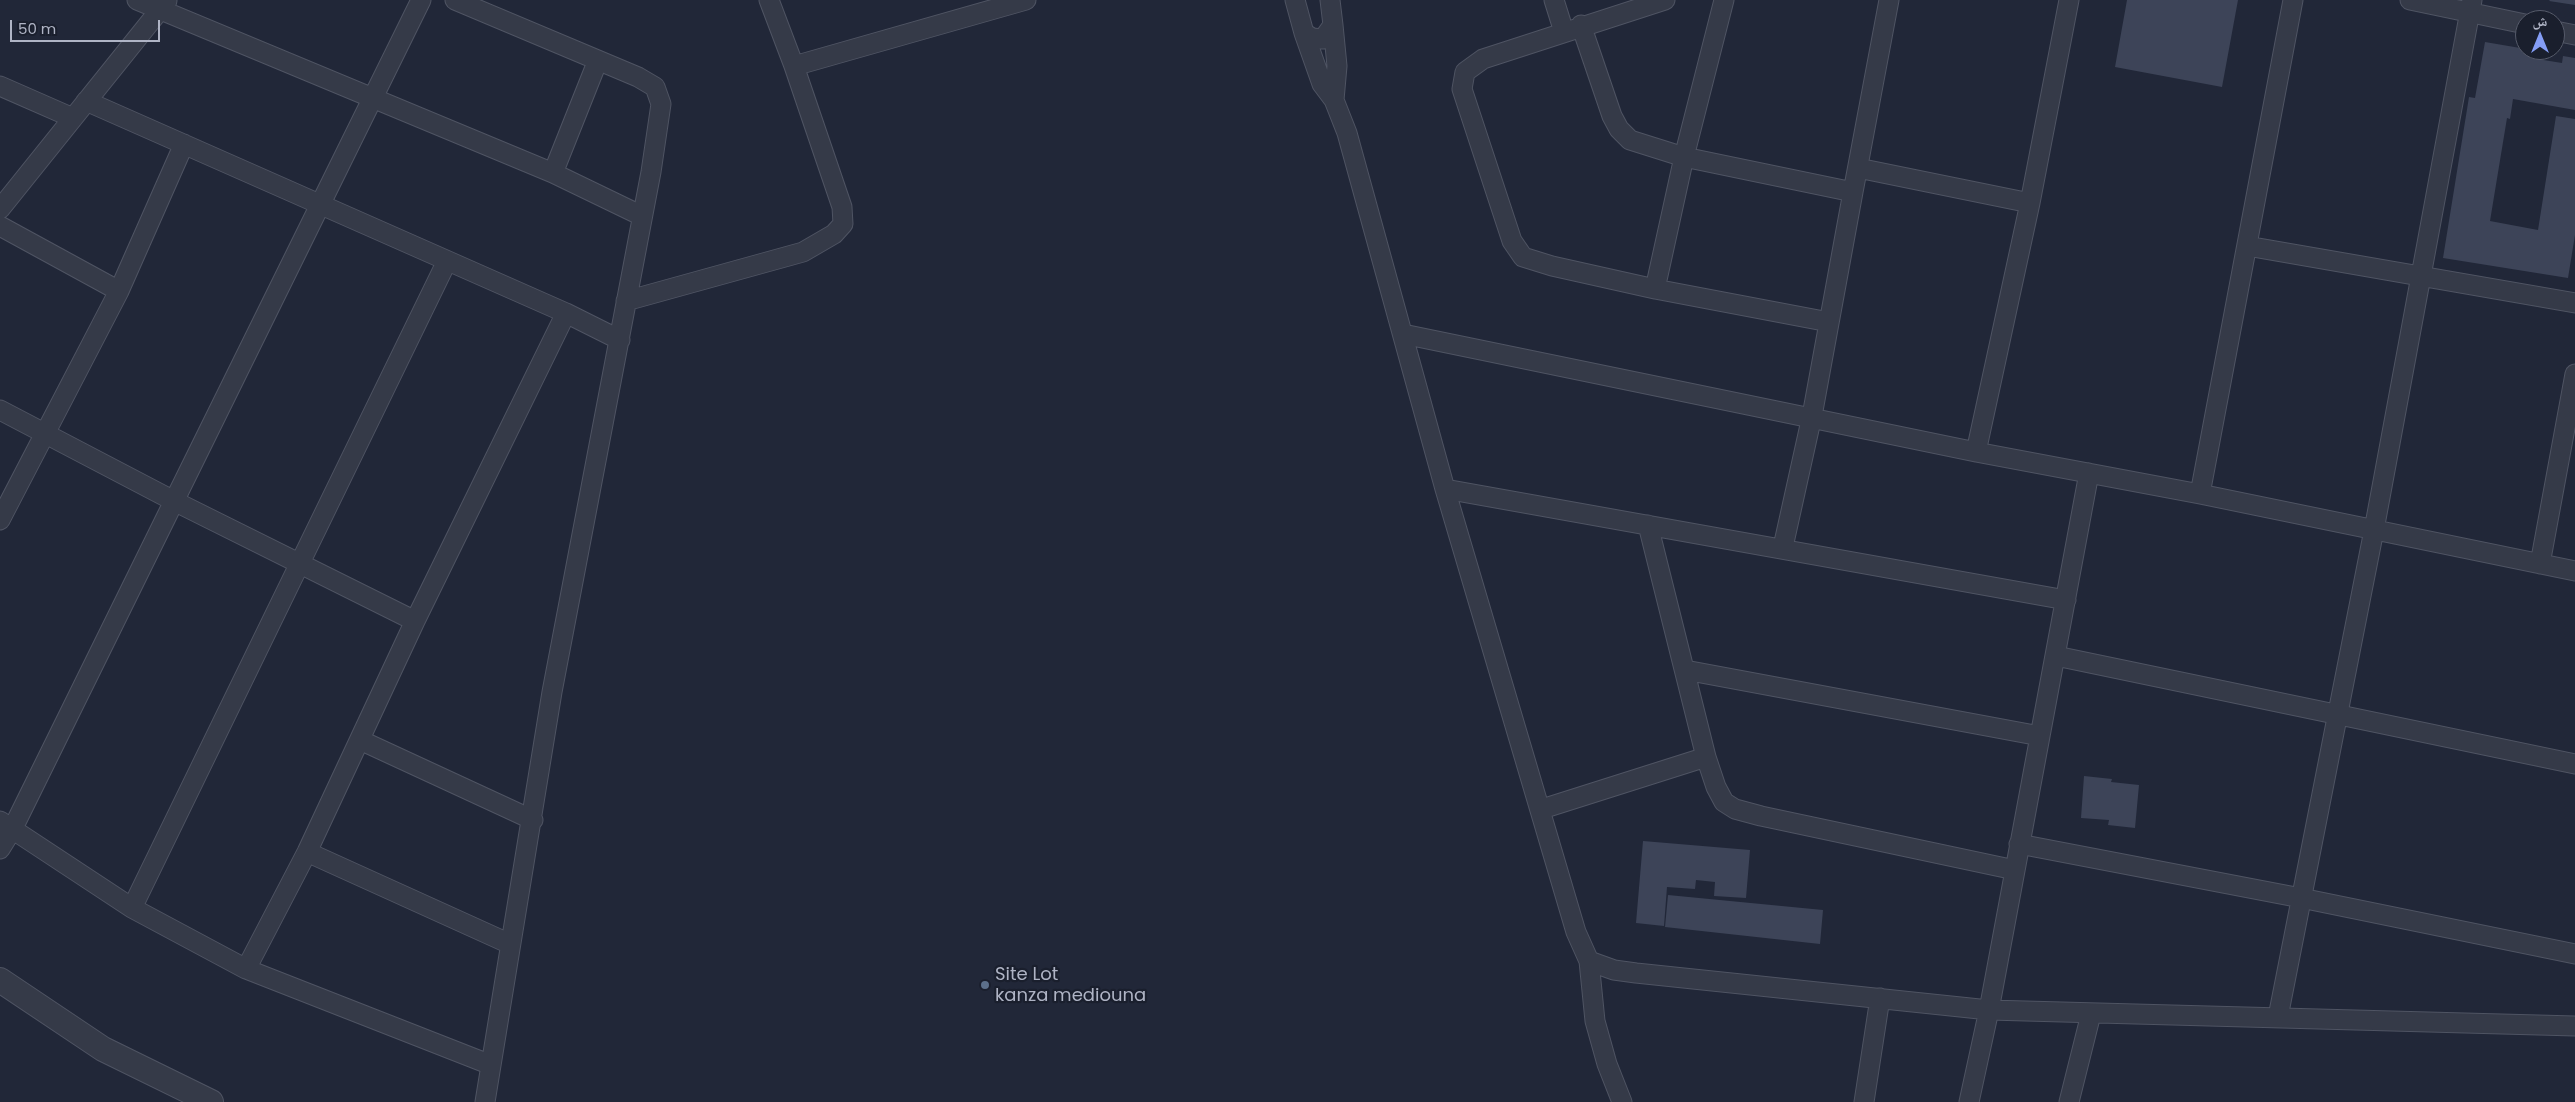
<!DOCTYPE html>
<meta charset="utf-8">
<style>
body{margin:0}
#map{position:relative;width:2575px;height:1102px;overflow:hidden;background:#212738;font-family:Poppins,"Noto Naskh Arabic",sans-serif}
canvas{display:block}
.north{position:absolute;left:2515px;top:10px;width:50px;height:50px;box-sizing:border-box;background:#1a1f2d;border:1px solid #565b6a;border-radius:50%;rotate:0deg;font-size:14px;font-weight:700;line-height:20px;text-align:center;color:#afb4c5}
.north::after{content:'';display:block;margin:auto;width:18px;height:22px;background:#849df5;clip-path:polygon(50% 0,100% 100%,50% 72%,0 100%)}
.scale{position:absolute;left:10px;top:20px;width:150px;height:22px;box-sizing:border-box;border:2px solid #afb4c5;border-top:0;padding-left:6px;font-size:15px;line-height:18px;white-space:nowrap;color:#afb4c5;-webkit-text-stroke:4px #1a1f2d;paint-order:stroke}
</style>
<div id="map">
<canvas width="2575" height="1102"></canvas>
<div class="north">ش</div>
<div class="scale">50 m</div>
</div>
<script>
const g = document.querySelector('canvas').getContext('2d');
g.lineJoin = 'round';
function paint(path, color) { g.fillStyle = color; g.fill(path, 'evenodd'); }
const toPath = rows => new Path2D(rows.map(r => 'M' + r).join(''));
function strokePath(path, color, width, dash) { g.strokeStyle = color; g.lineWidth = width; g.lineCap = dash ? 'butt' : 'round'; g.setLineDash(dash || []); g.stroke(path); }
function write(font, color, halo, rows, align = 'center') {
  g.font = font + ' Poppins,sans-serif'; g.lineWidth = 4.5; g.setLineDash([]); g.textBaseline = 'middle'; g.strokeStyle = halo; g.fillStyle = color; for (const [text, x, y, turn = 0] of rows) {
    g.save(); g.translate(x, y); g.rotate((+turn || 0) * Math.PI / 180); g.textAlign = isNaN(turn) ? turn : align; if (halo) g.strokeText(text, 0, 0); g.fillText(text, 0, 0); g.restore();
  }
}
paint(toPath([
 [2127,0,2238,0,2222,87,2115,67],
 [2550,0,2575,0,2575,5,2549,1],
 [2485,42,2532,50,2531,58,2562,63,2563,56,2575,58,2575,110,2513,99,2510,119,2507,118,2490,221,2538,230,2556,116,2575,119,2575,235,2568,278,2443,258,2469,97,2475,98],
 [2084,776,2112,779,2111,782,2139,785,2135,828,2108,825,2109,820,2081,818],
 [1643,841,1750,850,1746,898,1714,896,1715,882,1696,880,1695,889,1667,887,1664,926,1636,923],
 [1668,895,1823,910,1820,944,1665,927]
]), '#3d4458');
const minor = toPath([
 [137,0,553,173,642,216],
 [455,0,638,77,655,87,661,104,651,172,552,692,485,1102],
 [1295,0,1304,33,1312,38,1323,39,1333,25,1330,0],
 [1554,0,1564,32],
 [1665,0,1483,59,1465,72,1462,89,1512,241,1523,257,1552,266,1655,289,1829,322],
 [2410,0,2525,24],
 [1333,25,1337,66,1334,100],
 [1581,25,1612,116,1619,129,1630,140,1684,157,1853,192,1889,0],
 [2555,31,2575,35],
 [1304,33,1322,84,1334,100,1347,133,1445,489,1576,932,1589,961,1595,1021,1607,1064,1622,1102],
 [794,66,1026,0],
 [0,86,73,118],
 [86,101,566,313,620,340],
 [1858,168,2030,203],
 [553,173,598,60],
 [0,209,167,1],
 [0,226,119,291],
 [2247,246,2575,303],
 [1655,289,1684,157,1724,0],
 [626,301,803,252,834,234,843,224,842,207,794,66,769,0],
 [1403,334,1976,452,2030,203,2069,0],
 [0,410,174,501,415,621],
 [1976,452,2200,494,2575,571],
 [1445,489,2066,600],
 [2200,494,2293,0],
 [0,520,119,291,184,144],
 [1648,525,1706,757,1716,787,1724,802,1735,809,1761,816,2015,870],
 [1783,547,1812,416,1853,192],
 [2540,564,2575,374],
 [2056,656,2575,764],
 [1685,670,2040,736],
 [360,740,533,820],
 [1542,809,1706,757],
 [0,821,132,908,246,969,491,1065],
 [2019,844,2301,898,2575,954],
 [0,849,13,828,421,0],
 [307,852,510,944],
 [132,908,447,261],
 [1589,961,1614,970,1636,973,1989,1010,2575,1026],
 [246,969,307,852,415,621,566,313],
 [2278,1017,2374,530,2472,0],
 [1864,1102,1880,998],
 [1969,1102,1989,1010,2089,473],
 [2069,1102,2091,1014]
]);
const tertiary = toPath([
 [0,980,103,1049,211,1102]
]);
strokePath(minor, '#4f5463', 21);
strokePath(tertiary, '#4f5463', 26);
strokePath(minor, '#353a48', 19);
strokePath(tertiary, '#353a48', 24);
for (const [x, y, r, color] of [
 [985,985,5,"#5c6f8a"]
]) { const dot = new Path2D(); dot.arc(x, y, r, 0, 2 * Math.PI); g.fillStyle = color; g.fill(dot); strokePath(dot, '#1a1f2d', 2); }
write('18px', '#afb4c5', '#1a1f2d', [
 ["Site Lot",995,975],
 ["kanza mediouna",995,996]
], 'left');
</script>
